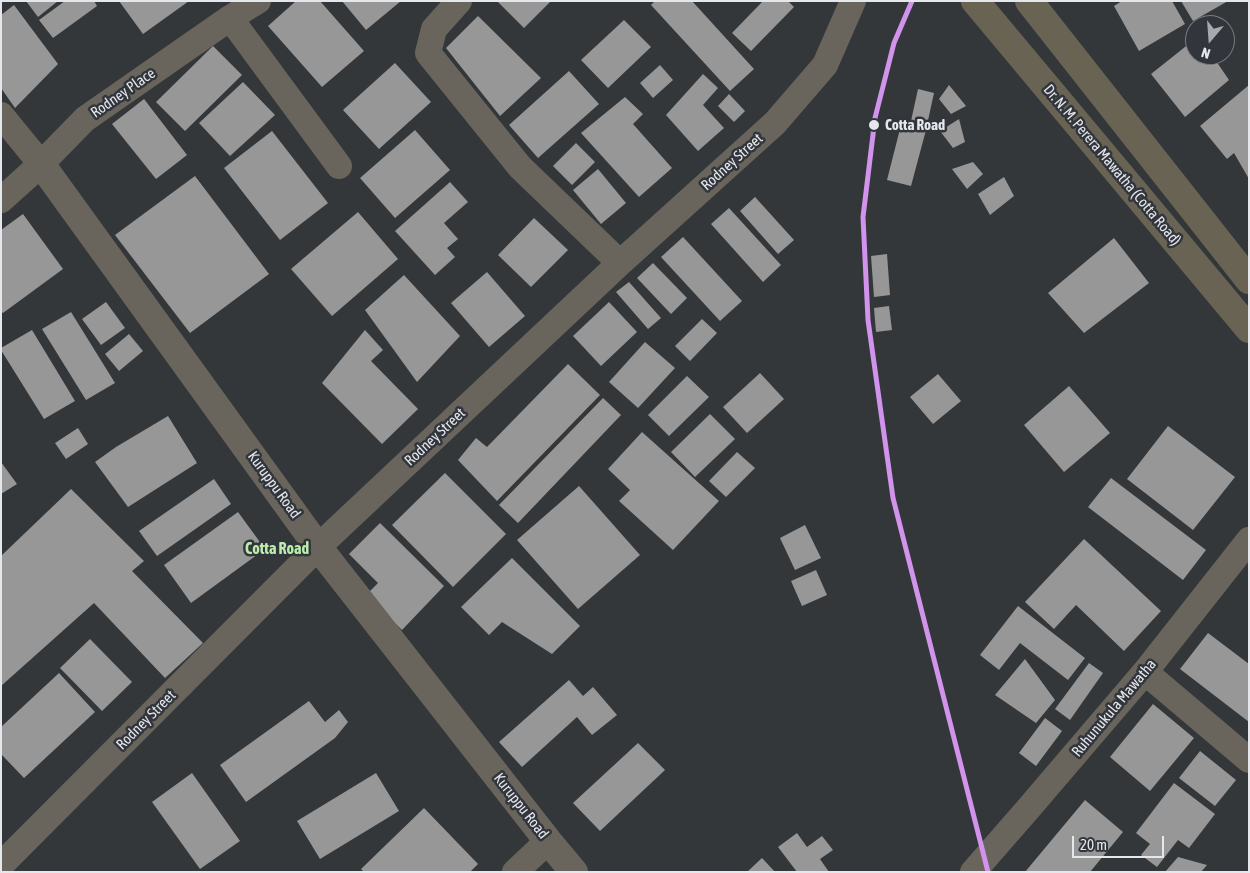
<!DOCTYPE html>
<style>
body{margin:0}
#map{position:relative;width:1250px;height:873px;overflow:hidden;background:#34373a;font-family:"Asap Condensed",sans-serif}
canvas{display:block}
.frame{position:absolute;inset:0;border:2px solid #e4e7eb;pointer-events:none}
.north{position:absolute;left:1185px;top:15px;width:50px;height:50px;box-sizing:border-box;background:#32363c;border:1px solid #797d82;border-radius:50%;rotate:198deg;font-size:14px;font-weight:700;line-height:20px;text-align:center;color:#e4e7eb}
.north::after{content:'';display:block;margin:auto;width:18px;height:22px;background:#a6a9ad;clip-path:polygon(50% 0,100% 100%,50% 72%,0 100%)}
.scale{position:absolute;left:1072px;top:836px;width:92px;height:22px;box-sizing:border-box;border:2px solid #e4e7eb;border-top:0;padding-left:6px;font-size:15px;line-height:18px;white-space:nowrap;color:#e4e7eb;-webkit-text-stroke:4px #32363c;paint-order:stroke}
</style>
<div id="map">
<canvas width="1250" height="873"></canvas>
<div class="frame"></div>
<div class="north">N</div>
<div class="scale">20 m</div>
</div>
<script>
const g = document.querySelector('canvas').getContext('2d');
g.lineJoin = 'round';
function paint(path, color) { g.fillStyle = color; g.fill(path, 'evenodd'); }
const toPath = rows => new Path2D(rows.map(r => 'M' + r).join(''));
function strokePath(path, color, width, dash) { g.strokeStyle = color; g.lineWidth = width; g.lineCap = dash ? 'butt' : 'round'; g.setLineDash(dash || []); g.stroke(path); }
function write(font, color, halo, rows, align = 'center') {
  g.font = font + ' "Asap Condensed",sans-serif'; g.lineWidth = 5; g.setLineDash([]); g.textBaseline = 'middle'; g.strokeStyle = halo; g.fillStyle = color; for (const [text, x, y, turn = 0] of rows) {
    g.save(); g.translate(x, y); g.rotate((+turn || 0) * Math.PI / 180); g.textAlign = isNaN(turn) ? turn : align; if (halo) g.strokeText(text, 0, 0); g.fillText(text, 0, 0); g.restore();
  }
}
paint(toPath([
 [26,1,58,1,38,17],
 [65,1,94,1,97,6,53,38,39,20],
 [119,1,189,1,143,34],
 [296,1,320,1,364,51,322,87,268,26],
 [342,1,401,1,366,30],
 [497,1,551,1,524,28],
 [655,1,692,1,754,69,730,91,651,5],
 [763,1,788,1,794,7,751,51,732,33],
 [1122,1,1172,1,1185,24,1139,51,1114,6],
 [1181,1,1228,1,1193,21],
 [14,5,58,64,15,108,1,88,1,15],
 [478,16,541,78,500,116,446,48],
 [624,20,651,47,608,88,581,60],
 [1195,39,1195,55,1212,55,1229,80,1185,117,1151,74],
 [213,46,242,75,185,131,156,102],
 [395,63,431,102,379,149,343,110],
 [660,65,673,80,653,98,640,83],
 [569,71,599,104,538,158,509,125],
 [703,74,718,88,703,105,724,128,698,151,666,115],
 [243,82,275,115,230,156,199,123],
 [949,85,966,106,951,114,939,99],
 [1249,85,1249,179,1234,153,1227,159,1200,126],
 [918,89,934,93,927,125,911,121],
 [729,94,745,111,734,122,718,106],
 [625,97,643,114,633,124,672,168,639,197,581,133],
 [144,99,187,155,156,179,112,124],
 [959,119,965,142,953,148,940,131],
 [901,125,926,130,911,186,887,180],
 [415,130,450,170,395,218,360,178],
 [272,131,328,203,280,240,224,168],
 [576,143,595,162,572,185,553,166],
 [973,162,983,174,967,189,952,169],
 [598,169,626,203,601,224,573,190],
 [195,176,269,274,190,333,115,235],
 [1004,177,1014,196,990,215,978,194],
 [450,182,468,202,444,223,458,239,447,248,455,257,435,275,395,231],
 [755,197,794,240,778,254,740,211],
 [729,208,781,265,763,282,711,224],
 [358,212,398,259,332,316,291,269],
 [23,214,63,269,3,313,1,311,1,230],
 [534,218,568,250,531,287,498,255],
 [683,237,742,301,720,321,661,257],
 [1114,238,1149,283,1084,333,1048,293],
 [887,254,890,295,874,297,871,256],
 [653,263,687,298,671,314,637,278],
 [487,272,525,316,489,347,451,303],
 [404,275,460,336,417,382,365,310],
 [629,282,661,318,648,329,616,292],
 [106,302,125,328,101,345,82,319],
 [609,302,637,332,601,366,573,336],
 [889,306,892,330,876,332,874,308],
 [71,312,115,383,86,400,42,329],
 [702,319,717,333,690,361,675,346],
 [32,330,75,401,44,419,1,350,1,348],
 [365,330,383,350,371,361,418,409,382,444,322,383],
 [129,334,143,351,119,371,105,354],
 [645,342,675,368,638,408,609,382],
 [568,364,600,395,497,501,458,460,476,438,487,447],
 [760,373,784,399,747,433,723,407],
 [938,374,961,401,933,424,910,397],
 [687,376,709,397,669,436,648,415],
 [1069,386,1110,433,1064,472,1024,425],
 [603,398,621,415,518,523,499,505],
 [710,414,735,439,695,477,671,452],
 [168,416,197,463,128,507,95,462,116,447],
 [1168,426,1235,477,1193,530,1127,479],
 [78,428,88,444,66,459,55,443],
 [642,432,719,501,673,550,619,501,630,490,608,469],
 [737,452,755,468,726,497,709,481],
 [1,462,17,484,1,494],
 [445,473,506,534,453,587,392,525],
 [1111,478,1206,550,1183,580,1088,507],
 [214,479,231,504,157,556,139,531],
 [579,486,640,555,578,609,517,540],
 [71,489,144,561,132,571,203,643,165,678,94,603,1,686,1,556],
 [238,512,265,549,191,603,164,565],
 [380,523,444,586,402,630,366,595,378,583,349,554],
 [805,525,821,558,795,570,780,538],
 [1084,539,1161,611,1124,651,1076,605,1054,629,1025,602],
 [512,558,580,626,552,654,502,622,489,635,461,607],
 [816,570,827,595,802,606,791,581],
 [1018,606,1085,658,1068,680,1020,643,999,670,980,655],
 [1208,633,1249,664,1249,722,1180,669],
 [90,639,132,682,102,711,60,668],
 [1025,659,1055,700,1036,723,995,695],
 [1089,663,1103,673,1070,720,1055,709],
 [59,673,95,712,24,778,1,754,1,727],
 [569,680,583,696,593,687,617,715,592,735,577,717,522,767,499,742],
 [309,701,325,722,339,710,348,722,335,738,246,802,220,765],
 [1153,704,1194,738,1150,791,1110,757],
 [1045,718,1062,731,1036,766,1019,753],
 [638,743,665,770,600,831,573,803],
 [1200,751,1236,780,1215,806,1179,778],
 [192,773,240,841,200,869,152,802],
 [376,773,399,811,320,859,297,821],
 [1174,783,1215,814,1189,848,1178,840,1157,867,1141,855,1150,844,1136,833],
 [1085,800,1123,832,1090,872,1025,872],
 [424,808,478,864,470,872,364,872,361,869],
 [797,833,807,847,822,836,833,850,820,859,829,872,797,872,778,847],
 [1178,857,1207,865,1201,872,1165,872],
 [762,858,775,872,747,872]
]), '#979797');
strokePath(toPath([
 [459,1,434,29,428,53,520,167,620,263],
 [230,18,339,166],
 [1,115,41,164],
 [1,200,41,164,85,119,230,18,258,1],
 [1145,672,1249,760],
 [1,865,318,547,620,263,775,123,825,65,853,1],
 [515,872,548,841],
 [973,872,1028,809,1145,672,1249,540]
]), '#69655d', 26);
strokePath(toPath([
 [41,164,318,547,548,841,574,872]
]), '#69655d', 28);
strokePath(toPath([
 [975,1,1249,329],
 [1029,1,1249,280]
]), '#696354', 28);
strokePath(toPath([
 [912,1,894,43,875,118,863,217,868,320,893,498,988,872]
]), '#d193ec', 5);
for (const [x, y, r, color] of [
 [874,125,6,"#e4e7eb"]
]) { const dot = new Path2D(); dot.arc(x, y, r, 0, 2 * Math.PI); g.fillStyle = color; g.fill(dot); strokePath(dot, '#32363c', 2); }
write('15px', '#e4e7eb', '#32363c', [
 ["Rodney Place",123,93,-35],
 ["Rodney Street",732,162,-42],
 ["Dr. N. M. Perera Mawatha (Cotta Road)",1112,165,50],
 ["Rodney Street",435,437,-43],
 ["Kuruppu Road",274,485,54],
 ["Ruhunukula Mawatha",1114,708,-50],
 ["Rodney Street",146,720,-45],
 ["Kuruppu Road",521,806,52]
]);
write('bold 15px', '#e4e7eb', '#32363c', [
 ["Cotta Road",885,125]
], 'left');
write('bold 16px', '#bcedac', '#32363c', [
 ["Cotta Road",277,549]
]);
</script>
